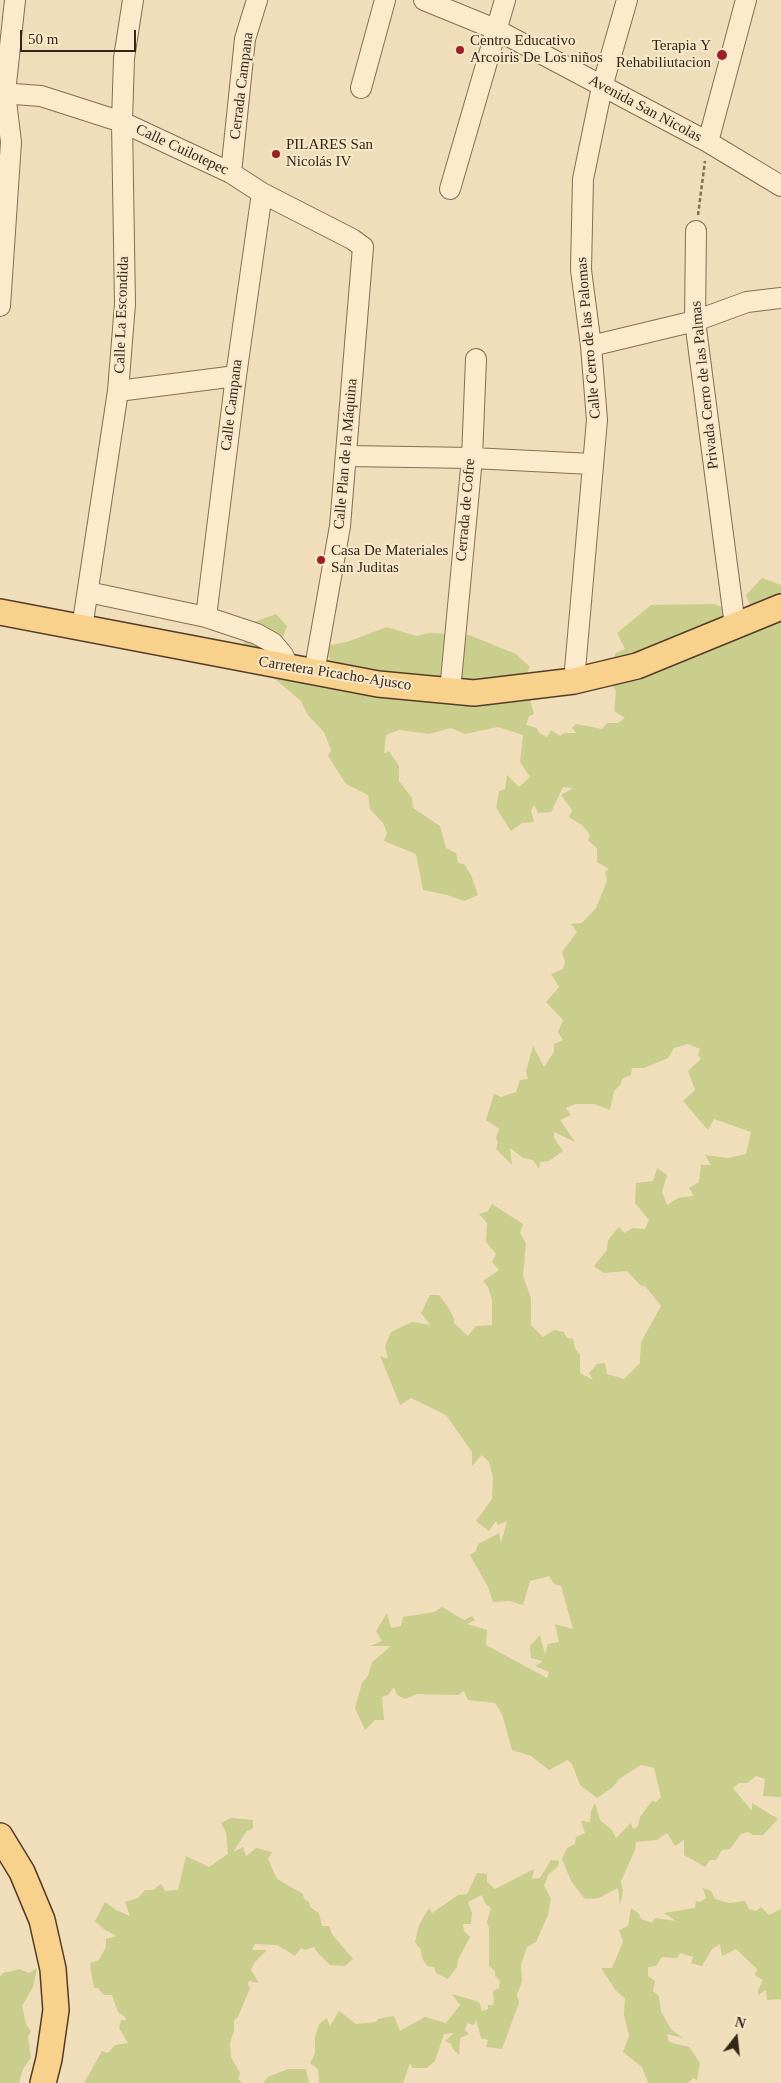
<!DOCTYPE html>
<meta charset="utf-8">
<style>
body{margin:0}
#map{position:relative;width:781px;height:2083px;overflow:hidden;background:#f0ddb9;font-family:Georgia,serif}
canvas{display:block}
.north{position:absolute;left:711px;top:2013px;width:50px;height:50px;-webkit-text-stroke:4px #f7e8c9;paint-order:stroke;rotate:16deg;font-size:14px;font-weight:700;line-height:20px;text-align:center;color:#352519}
.north::after{content:'';display:block;margin:auto;width:18px;height:22px;background:#352519;clip-path:polygon(50% 0,100% 100%,50% 72%,0 100%)}
.scale{position:absolute;left:20px;top:30px;width:116px;height:22px;box-sizing:border-box;border:2px solid #352519;border-top:0;padding-left:6px;font-size:15px;line-height:18px;white-space:nowrap;color:#352519;-webkit-text-stroke:4px #f7e8c9;paint-order:stroke}
</style>
<div id="map">
<canvas width="781" height="2083"></canvas>
<div class="north">N</div>
<div class="scale">50 m</div>
</div>
<script>
const g = document.querySelector('canvas').getContext('2d');
g.lineJoin = 'round';
function paint(path, color) { g.fillStyle = color; g.fill(path, 'evenodd'); }
const toPath = rows => new Path2D(rows.map(r => 'M' + r).join(''));
function strokePath(path, color, width, dash) { g.strokeStyle = color; g.lineWidth = width; g.lineCap = dash ? 'butt' : 'round'; g.setLineDash(dash || []); g.stroke(path); }
function write(font, color, halo, rows, align = 'center') {
  g.font = font + ' Georgia,serif'; g.lineWidth = 4; g.setLineDash([]); g.textBaseline = 'middle'; g.strokeStyle = halo; g.fillStyle = color; for (const [text, x, y, turn = 0] of rows) {
    g.save(); g.translate(x, y); g.rotate((+turn || 0) * Math.PI / 180); g.textAlign = isNaN(turn) ? turn : align; if (halo) g.strokeText(text, 0, 0); g.fillText(text, 0, 0); g.restore();
  }
}
paint(toPath([
 [762,578,781,585,781,1797,763,1796,765,1779,756,1776,747,1783,739,1783,733,1788,752,1811,752,1803,778,1819,763,1835,753,1835,748,1832,741,1834,730,1849,722,1850,716,1860,710,1860,705,1867,684,1855,684,1840,675,1846,667,1833,657,1840,636,1842,635,1850,621,1881,623,1891,620,1905,618,1888,599,1898,585,1899,571,1881,562,1859,567,1848,575,1844,576,1837,585,1833,581,1821,590,1822,591,1811,595,1803,600,1820,612,1830,616,1838,631,1823,633,1829,638,1826,640,1817,652,1801,656,1802,661,1797,654,1768,641,1765,619,1779,613,1787,597,1798,580,1785,572,1764,568,1760,549,1770,531,1756,512,1750,502,1714,495,1703,468,1700,464,1691,458,1695,417,1694,405,1699,397,1695,394,1687,388,1695,382,1697,384,1720,375,1720,365,1730,355,1708,362,1683,368,1676,372,1662,391,1646,370,1646,382,1641,376,1631,387,1613,391,1628,401,1626,403,1617,434,1612,442,1607,464,1620,472,1616,475,1620,467,1624,487,1630,486,1645,547,1678,549,1672,535,1666,543,1661,531,1658,530,1646,540,1635,545,1654,548,1644,559,1642,555,1624,573,1629,561,1586,554,1584,549,1576,530,1581,523,1605,510,1601,493,1602,488,1587,470,1555,476,1551,478,1544,499,1533,501,1543,507,1521,498,1525,496,1521,489,1531,476,1521,492,1499,493,1478,489,1462,482,1455,472,1466,472,1452,446,1415,411,1398,400,1405,380,1356,388,1359,385,1346,391,1332,412,1322,430,1325,421,1313,430,1295,439,1295,448,1307,454,1318,454,1323,468,1336,476,1326,492,1325,492,1300,488,1287,483,1281,499,1270,492,1262,496,1254,486,1242,487,1223,479,1214,488,1211,492,1204,523,1224,520,1233,526,1243,523,1276,531,1298,531,1325,543,1337,554,1330,564,1332,567,1338,573,1339,575,1348,580,1355,580,1373,593,1380,589,1373,597,1364,605,1363,607,1374,624,1379,640,1363,641,1342,661,1306,646,1287,640,1285,627,1271,603,1273,594,1266,607,1250,608,1240,619,1227,624,1233,633,1228,645,1229,649,1220,635,1203,636,1183,653,1181,657,1168,667,1175,662,1192,667,1205,678,1198,694,1196,689,1188,699,1182,701,1165,711,1165,705,1155,728,1158,746,1154,751,1132,714,1119,708,1130,683,1101,695,1090,688,1071,701,1059,698,1055,700,1049,688,1044,674,1048,668,1058,644,1068,632,1068,631,1075,622,1079,621,1084,614,1091,610,1110,594,1104,575,1104,566,1108,571,1115,560,1120,575,1142,554,1132,554,1138,563,1151,549,1161,540,1162,539,1169,533,1160,523,1158,510,1148,512,1165,496,1149,498,1143,496,1138,499,1129,486,1120,494,1094,501,1097,516,1092,520,1080,528,1079,526,1071,533,1046,544,1067,554,1052,554,1044,563,1040,558,1032,563,1020,546,1002,559,987,551,974,563,969,565,962,562,952,577,932,571,924,582,923,596,908,607,881,605,872,609,869,597,862,597,848,588,840,590,835,582,825,569,817,572,810,561,795,573,788,563,787,551,812,538,813,534,805,531,811,534,822,522,823,511,831,496,808,499,791,505,789,507,775,519,787,530,777,520,762,523,735,498,727,465,734,451,728,429,734,399,730,386,735,384,754,389,751,399,766,399,781,412,798,413,808,440,826,446,848,456,853,458,863,464,864,471,875,478,895,464,901,447,895,423,890,416,854,384,841,387,833,383,823,370,809,368,795,346,784,328,756,331,750,324,732,307,714,301,701,269,674,247,650,240,633,251,623,276,614,287,626,277,655,323,661,331,659,319,649,322,642,331,645,347,642,387,627,416,636,430,633,469,635,516,654,530,667,526,675,525,693,530,700,534,714,529,716,526,725,537,728,539,733,547,737,551,730,560,736,564,733,576,733,572,728,576,724,602,729,607,723,618,723,625,718,614,711,616,691,606,677,616,653,625,649,617,633,651,605,714,604,728,609,741,621,751,608,746,595],
 [231,1818,253,1820,253,1829,247,1831,233,1852,243,1847,246,1856,256,1848,272,1852,268,1859,277,1879,303,1894,304,1899,309,1902,310,1907,319,1913,322,1926,329,1926,332,1934,353,1959,345,1966,330,1965,317,1952,314,1947,305,1950,301,1948,295,1956,277,1945,255,1944,252,1950,267,1950,254,1963,251,1970,259,1983,249,1981,248,1984,250,1988,238,2017,234,2020,234,2031,230,2043,231,2057,240,2073,238,2079,242,2083,84,2083,102,2051,108,2053,115,2045,128,2043,119,2028,121,2020,126,2020,126,2018,118,2012,112,1995,104,1995,98,1988,94,1988,91,1972,90,1963,99,1960,106,1947,106,1939,117,1936,105,1930,95,1921,105,1902,116,1910,130,1916,125,1902,138,1898,145,1890,153,1890,161,1884,165,1891,178,1890,186,1856,209,1867,228,1854,226,1832,221,1823],
 [551,1860,559,1861,558,1866,548,1875,544,1886,551,1898,548,1915,536,1942,527,1947,521,1965,522,1981,517,1995,519,2003,502,2049,486,2047,488,2040,481,2038,476,2019,474,2025,467,2023,465,2030,469,2034,460,2038,459,2055,453,2049,451,2044,445,2041,454,2033,444,2034,435,2061,427,2068,413,2068,410,2063,403,2083,319,2083,318,2069,310,2063,315,2054,315,2038,319,2024,327,2018,330,2026,339,2011,356,2024,376,2022,378,2019,394,2016,400,2031,425,2017,446,2023,460,2005,452,1994,479,2002,482,2011,488,2009,488,2005,494,2005,493,1991,499,1988,500,1981,495,1976,495,1971,489,1966,489,1929,487,1922,491,1908,485,1903,482,1895,468,1902,472,1913,471,1924,463,1924,464,1931,470,1937,458,1960,457,1967,448,1979,436,1973,434,1967,427,1966,422,1958,421,1950,415,1942,419,1925,429,1908,432,1913,458,1895,467,1894,477,1873,487,1874,487,1882,495,1889,534,1869,532,1879,540,1878],
 [703,1888,711,1891,715,1899,729,1903,745,1901,749,1909,756,1911,761,1907,769,1915,781,1909,781,1999,767,2000,766,1990,758,1995,758,1990,763,1980,755,1975,757,1969,736,1949,722,1956,720,1944,712,1949,702,1966,691,1963,693,1957,680,1953,677,1958,662,1957,656,1966,648,1967,648,1976,655,1981,653,1991,659,1996,661,2012,671,2029,683,2038,667,2034,669,2042,689,2047,700,2063,697,2080,693,2078,688,2083,648,2083,642,2067,623,2052,629,2036,624,2015,625,1998,616,1991,601,1968,612,1968,623,1942,619,1930,628,1926,631,1908,639,1914,641,1919,652,1923,655,1918,676,1921,664,1913,695,1908,696,1901,700,1902,706,1898],
 [37,1968,33,1987,22,2006,26,2024,31,2031,28,2037,31,2058,23,2069,19,2083,0,2083,0,1977,3,1973,20,1969,29,1973],
 [288,2069,306,2069,309,2083,263,2083,268,2077]
]), '#c9ce8d');
const minor = toPath([
 [424,0,495,29,708,142,781,186],
 [361,88,385,0],
 [0,93,41,96,122,122,231,173,262,193,352,239,363,247,340,526,314,673],
 [708,142,746,0],
 [231,173,245,39,257,0],
 [450,189,505,0],
 [696,231,695,321,735,626],
 [0,306,11,142,5,93,15,0],
 [591,346,695,321,747,302,781,298],
 [118,391,236,376],
 [347,456,472,458,592,464],
 [88,592,206,617,257,634,273,643,283,655,289,668],
 [206,617,236,376,262,193],
 [82,628,118,391,125,304,122,122,124,58,133,0],
 [574,681,597,420,591,346,581,270,583,179,602,87,627,0],
 [450,691,472,458,476,359]
]);
const major = toPath([
 [0,612,378,684,474,693,574,681,637,666,781,607],
 [0,1836,22,1872,42,1920,53,1969,56,2010,49,2059,43,2083]
]);
strokePath(minor, '#876d53', 22);
strokePath(major, '#543b28', 28);
strokePath(toPath([
 [698,215,705,161]
]), '#876d53', 2.5, [4, 2.5]);
strokePath(minor, '#fbebcc', 20);
strokePath(major, '#f8d28c', 25);
for (const [x, y, r, color] of [
 [460,50,5,"#9a1f26"],
 [722,55,6,"#9a1f26"],
 [276,154,5,"#9a1f26"],
 [321,560,5,"#9a1f26"]
]) { const dot = new Path2D(); dot.arc(x, y, r, 0, 2 * Math.PI); g.fillStyle = color; g.fill(dot); strokePath(dot, '#f7e8c9', 2); }
write('15px', '#352519', '#f7e8c9', [
 ["Centro Educativo",470,41],
 ["Arcoiris De Los niños",470,58],
 ["Terapia Y",711,46,"right"],
 ["Rehabiliutacion",711,63,"right"],
 ["PILARES San",286,145],
 ["Nicolás IV",286,162],
 ["Casa De Materiales",331,551],
 ["San Juditas",331,568]
], 'left');
write('15px', '#352519', '#f7e8c9', [
 ["Cerrada Campana",242,86,-83],
 ["Avenida San Nicolas",645,109,28],
 ["Calle Cuilotepec",182,150,25],
 ["Calle La Escondida",122,315,-88],
 ["Calle Cerro de las Palomas",589,338,-95],
 ["Privada Cerro de las Palmas",705,385,-96],
 ["Calle Campana",232,405,-83],
 ["Calle Plan de la Máquina",346,454,-85],
 ["Cerrada de Cofre",466,510,-85],
 ["Carretera Picacho-Ajusco",335,674,9]
]);
</script>
